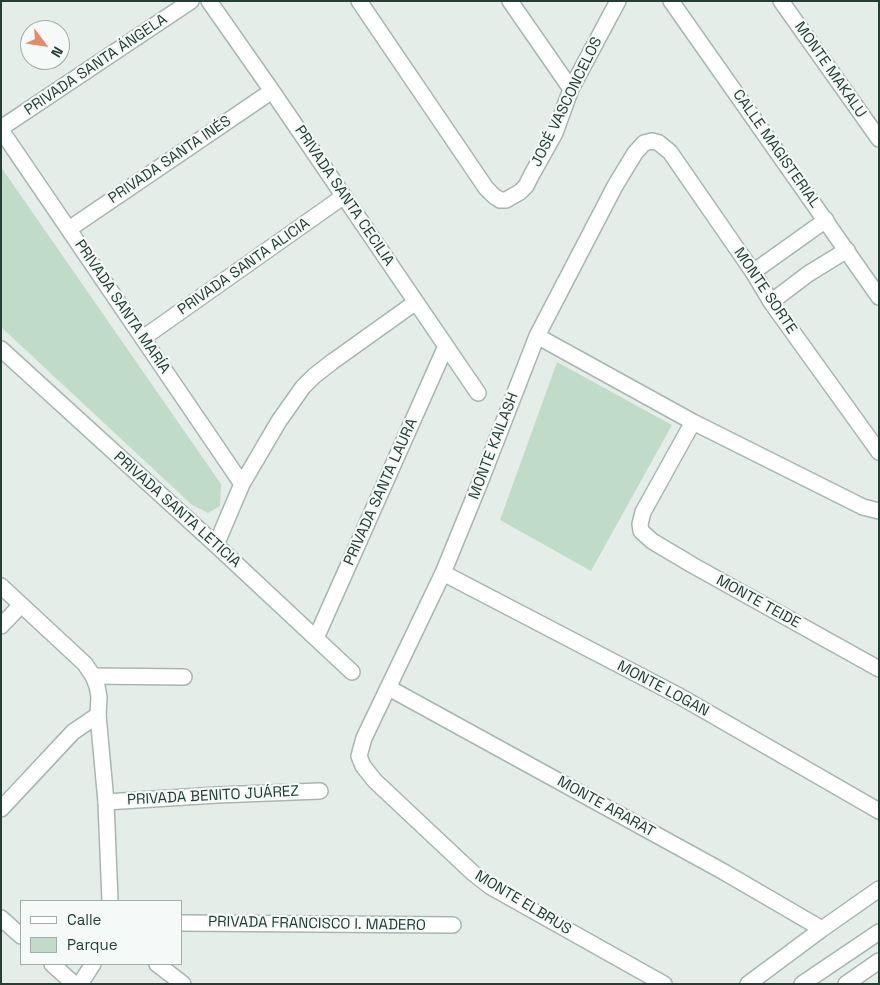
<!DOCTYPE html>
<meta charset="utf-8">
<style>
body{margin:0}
#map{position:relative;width:880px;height:985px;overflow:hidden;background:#e5ede9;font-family:"Space Grotesk",sans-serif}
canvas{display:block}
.frame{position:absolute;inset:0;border:2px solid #253d37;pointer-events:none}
.legend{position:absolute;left:20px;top:900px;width:162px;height:65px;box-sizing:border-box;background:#f5f9f7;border:1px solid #a2aeaa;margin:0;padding:6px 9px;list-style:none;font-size:15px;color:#253d37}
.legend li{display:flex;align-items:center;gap:10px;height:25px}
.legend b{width:25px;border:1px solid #a2aeaa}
.north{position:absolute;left:20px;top:20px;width:50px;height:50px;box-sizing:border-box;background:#f5f9f7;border:1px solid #a2aeaa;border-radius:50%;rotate:121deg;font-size:14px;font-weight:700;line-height:20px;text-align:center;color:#253d37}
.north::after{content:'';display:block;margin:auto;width:18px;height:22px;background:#e68a6a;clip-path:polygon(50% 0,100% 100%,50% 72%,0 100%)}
</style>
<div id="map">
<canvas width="880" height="985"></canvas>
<div class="frame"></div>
<ul class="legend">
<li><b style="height:6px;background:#fff"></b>Calle</li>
<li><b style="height:14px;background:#c0dcc8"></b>Parque</li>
</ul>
<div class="north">N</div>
</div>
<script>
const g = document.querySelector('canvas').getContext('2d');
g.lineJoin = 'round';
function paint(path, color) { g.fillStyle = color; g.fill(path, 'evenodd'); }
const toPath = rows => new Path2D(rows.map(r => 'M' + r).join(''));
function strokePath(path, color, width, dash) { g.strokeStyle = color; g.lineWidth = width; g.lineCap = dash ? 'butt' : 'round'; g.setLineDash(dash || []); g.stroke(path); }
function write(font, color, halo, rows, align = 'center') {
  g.font = font + ' "Space Grotesk",sans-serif'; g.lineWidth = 4.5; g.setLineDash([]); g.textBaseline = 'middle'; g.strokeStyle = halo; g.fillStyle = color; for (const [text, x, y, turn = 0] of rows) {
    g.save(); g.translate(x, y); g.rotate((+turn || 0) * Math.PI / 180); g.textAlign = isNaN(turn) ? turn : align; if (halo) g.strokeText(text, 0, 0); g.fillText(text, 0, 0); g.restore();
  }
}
paint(toPath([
 [1,167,221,484,220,506,208,513,192,505,1,327],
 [557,362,672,425,591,571,500,520]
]), '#c0dcc8');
const minor = toPath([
 [209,1,272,91,478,393],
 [359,1,486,188,494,196,500,200,506,200,520,192,526,186,532,174,555,133,571,89,618,1],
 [510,1,571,89],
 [781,1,879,139],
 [1,128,191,1],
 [1,130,242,484],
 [69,229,272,91],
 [753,272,826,220],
 [771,302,808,274,847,250],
 [537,336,693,422,863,507,879,511],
 [143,338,344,196],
 [1,349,216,545,352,672],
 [693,422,643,512,640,524,641,531,652,541,694,566,879,669],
 [216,545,242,484,279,421,303,387,314,376,332,362,416,302],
 [443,573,681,697,879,811],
 [1,626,21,605],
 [316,638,446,346],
 [93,676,184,677],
 [389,688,724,872,822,929],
 [106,802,217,795,320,791],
 [1,809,73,732,98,715],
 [1,918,21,936],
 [181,923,453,925],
 [52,964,74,984],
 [664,984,491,887,473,873,375,781,363,766,359,756,364,738,443,573,479,485,537,336,615,186,635,153,644,143,652,141,659,143,670,152,753,272,771,302,879,452],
 [748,984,822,929,879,889]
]);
const tertiary = toPath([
 [671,1,879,297],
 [1,586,85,664,93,676,97,686,99,697,98,715,106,802,110,901],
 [157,964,183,984],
 [80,984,93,964],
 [802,984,879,932],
 [846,984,879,961]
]);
strokePath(minor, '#a8b5b0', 18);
strokePath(tertiary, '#a8b5b0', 18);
strokePath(minor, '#fff', 15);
strokePath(tertiary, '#fff', 15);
write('15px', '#253d37', '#f5f9f7', [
 ["PRIVADA SANTA ÁNGELA",96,65,-34],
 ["MONTE MAKALU",830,70,55],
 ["JOSÉ VASCONCELOS",567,102,-64],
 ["CALLE MAGISTERIAL",776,149,55],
 ["PRIVADA SANTA INÉS",170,160,-34],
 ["PRIVADA SANTA CECILIA",344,196,56],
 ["PRIVADA SANTA ALICIA",244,267,-35],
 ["MONTE SORTE",765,291,56],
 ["PRIVADA SANTA MARÍA",122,307,56],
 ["MONTE KAILASH",494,446,-69],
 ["PRIVADA SANTA LAURA",381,492,-66],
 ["PRIVADA SANTA LETICIA",177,510,42],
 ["MONTE TEIDE",758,602,29],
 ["MONTE LOGAN",663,689,28],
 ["PRIVADA BENITO JUÁREZ",213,796,-3],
 ["MONTE ARARAT",606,807,29],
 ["MONTE ELBRUS",523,903,31],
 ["PRIVADA FRANCISCO I. MADERO",317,924,1]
]);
</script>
